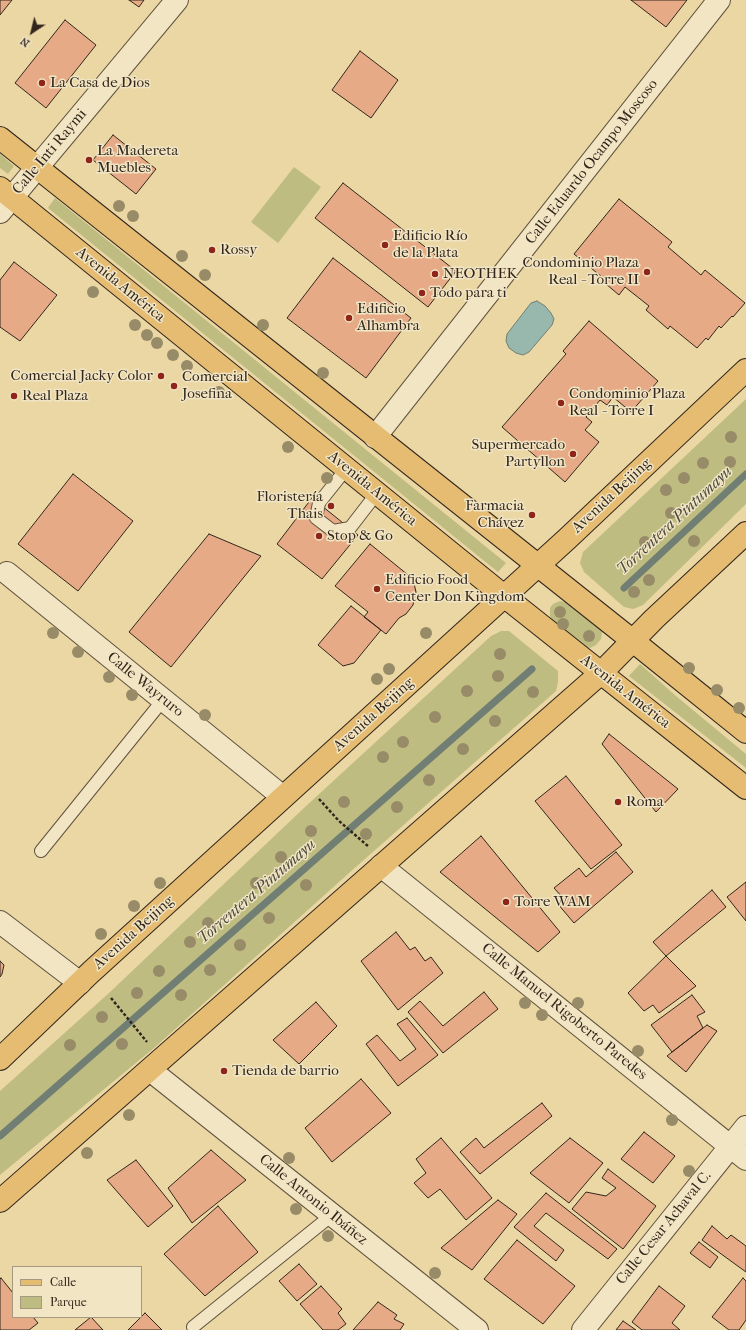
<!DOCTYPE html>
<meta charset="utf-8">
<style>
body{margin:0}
#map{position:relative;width:746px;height:1330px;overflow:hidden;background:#ead7a4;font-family:"IM FELL French Canon",serif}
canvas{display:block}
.legend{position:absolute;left:12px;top:1266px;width:130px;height:52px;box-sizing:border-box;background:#f1e5c4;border:1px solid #a59981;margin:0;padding:5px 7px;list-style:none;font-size:12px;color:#32261c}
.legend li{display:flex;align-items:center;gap:8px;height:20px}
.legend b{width:20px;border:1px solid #a59981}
.north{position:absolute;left:12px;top:12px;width:40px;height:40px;-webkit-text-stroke:3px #f1e5c4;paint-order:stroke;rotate:215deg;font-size:11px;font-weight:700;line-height:16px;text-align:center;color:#32261c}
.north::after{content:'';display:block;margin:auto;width:14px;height:18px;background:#32261c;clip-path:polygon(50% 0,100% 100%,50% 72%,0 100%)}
</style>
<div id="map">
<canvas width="746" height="1330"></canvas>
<ul class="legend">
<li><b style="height:5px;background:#e5bc72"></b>Calle</li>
<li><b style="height:11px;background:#bfbc81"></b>Parque</li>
</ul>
<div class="north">N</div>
</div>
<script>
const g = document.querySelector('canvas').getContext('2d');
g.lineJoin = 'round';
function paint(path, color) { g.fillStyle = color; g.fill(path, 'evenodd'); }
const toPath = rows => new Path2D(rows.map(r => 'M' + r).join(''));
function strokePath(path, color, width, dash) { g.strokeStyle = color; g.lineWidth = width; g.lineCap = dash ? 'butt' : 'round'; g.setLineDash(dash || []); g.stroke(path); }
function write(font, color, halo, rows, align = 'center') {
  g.font = font + ' "IM FELL French Canon",serif'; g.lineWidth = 3; g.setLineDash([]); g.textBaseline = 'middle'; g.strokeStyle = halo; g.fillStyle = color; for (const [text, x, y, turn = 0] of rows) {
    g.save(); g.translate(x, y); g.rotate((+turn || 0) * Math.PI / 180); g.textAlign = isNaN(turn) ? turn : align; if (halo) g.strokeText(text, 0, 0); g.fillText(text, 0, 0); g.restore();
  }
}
paint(toPath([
 [0,154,14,166,8,174,0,168],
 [294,167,321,187,278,243,251,222],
 [55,198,506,563,498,572,48,208],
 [746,399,746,504,643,605,633,609,624,607,584,572,580,563,583,552],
 [560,601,570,603,599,625,602,632,601,639,596,645,590,648,583,647,553,623,550,616,550,608,553,604],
 [501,631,509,631,558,671,558,682,556,691,358,865,154,1048,0,1175,0,1091,109,993,305,807,491,636],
 [640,664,676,696,746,754,746,768,629,676]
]), '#bfbc81');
const water = toPath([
 [537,301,545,306,551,313,554,319,552,325,529,352,523,355,516,353,509,348,506,341,507,334,531,303,537,301]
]);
paint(water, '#99b8ad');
strokePath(water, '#707e73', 1);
strokePath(toPath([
 [624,588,746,474],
 [0,1136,532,669]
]), '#707e73', 7);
const building = toPath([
 [0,0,12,0,0,15,0,0],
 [129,0,144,0,139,7,129,0],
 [631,0,687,0,666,27,631,0],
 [65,20,96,45,46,108,15,83,65,20],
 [360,51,398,80,371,118,332,90,360,51],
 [113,135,156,169,136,194,93,160,113,135],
 [343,183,456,271,428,307,315,218,343,183],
 [619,199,672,242,668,247,701,275,705,270,745,303,733,317,732,316,721,328,719,326,708,340,706,338,697,348,670,326,668,329,646,310,649,306,625,287,619,295,606,284,608,282,574,254,619,199],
 [333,258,411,318,366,378,287,318,333,258],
 [14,262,57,295,20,341,0,327,0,280,14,262],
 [589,321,658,381,631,412,613,397,607,405,600,400,586,417,592,422,585,430,599,442,565,482,502,427,566,354,563,351,589,321],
 [73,474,133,521,78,591,18,544,73,474],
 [312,498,358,535,322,579,277,544,312,498],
 [209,534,261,556,171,667,129,632,209,534],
 [370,544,413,579,416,592,413,605,406,614,399,618,386,634,364,617,368,612,335,586,370,544],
 [351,606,381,630,354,663,343,666,318,645,351,606],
 [609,734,678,789,656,812,602,744,609,734],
 [566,776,622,845,591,869,535,801,566,776],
 [481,836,560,932,538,952,440,872,481,836],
 [616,852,633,872,574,923,557,903,563,898,554,888,579,868,586,877,616,852],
 [746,882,746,921,727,897,746,882],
 [712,890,726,907,666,956,653,942,712,890],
 [396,932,410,950,415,947,425,961,431,957,443,973,398,1010,361,961,396,932],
 [666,956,696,986,659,1013,653,1005,644,1011,628,993,666,956],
 [0,961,4,965,2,974,0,977,0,961],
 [484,992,498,1009,443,1053,408,1012,420,1001,443,1026,484,992],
 [692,995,705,1012,697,1016,703,1028,672,1052,651,1025,692,995],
 [316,1002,337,1026,299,1064,273,1040,316,1002],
 [407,1018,438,1055,398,1086,366,1044,377,1035,400,1061,416,1049,397,1024,407,1018],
 [707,1025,717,1031,686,1072,667,1056,707,1025],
 [361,1079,391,1113,332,1162,305,1128,361,1079],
 [542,1103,552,1116,480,1174,460,1152,476,1138,484,1148,542,1103],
 [644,1132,675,1156,653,1183,621,1159,644,1132],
 [441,1138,492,1198,466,1220,440,1189,428,1198,414,1183,426,1173,416,1159,441,1138],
 [570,1138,603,1163,569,1203,530,1173,570,1138],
 [211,1150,246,1180,192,1223,168,1188,211,1150],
 [136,1160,173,1206,148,1227,107,1180,136,1160],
 [608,1169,656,1206,623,1249,572,1209,586,1192,606,1196,616,1188,602,1178,608,1169],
 [546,1193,617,1249,608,1259,546,1213,534,1226,564,1250,556,1261,514,1227,546,1193],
 [498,1200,517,1214,472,1270,441,1248,498,1200],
 [218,1206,258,1252,205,1296,164,1254,218,1206],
 [712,1226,727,1239,731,1235,746,1246,746,1272,702,1240,712,1226],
 [517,1240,575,1286,543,1324,484,1279,517,1240],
 [699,1242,718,1257,710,1268,690,1253,699,1242],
 [299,1264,317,1284,297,1301,279,1281,299,1264],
 [1,1278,13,1293,13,1317,33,1317,38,1323,29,1330,0,1330,0,1279,1,1278],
 [743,1278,746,1281,746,1320,739,1330,729,1330,712,1317,743,1278],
 [321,1286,342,1309,338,1313,346,1324,338,1330,323,1330,300,1304,321,1286],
 [659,1286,685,1306,672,1323,680,1330,642,1330,632,1322,659,1286],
 [378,1302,397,1315,394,1319,404,1324,400,1330,353,1330,378,1302],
 [145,1313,162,1330,128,1330,145,1313],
 [91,1317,103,1330,75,1330,91,1317],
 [623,1321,636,1330,616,1330,623,1321]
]);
paint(building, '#e6ab86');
strokePath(building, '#32261c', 1);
const service = toPath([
 [346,469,319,503,316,518,333,531,350,528,377,493],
 [41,851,163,700],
 [193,1327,332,1215]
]);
const minor = toPath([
 [0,212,177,0],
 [375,437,719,0],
 [7,573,283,797],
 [381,866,746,1159],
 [0,922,80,983],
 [150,1070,477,1330],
 [583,1330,746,1127]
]);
const primary = toPath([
 [0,138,633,641,746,732],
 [0,188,504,596,746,788],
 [0,1059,91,972,567,539,746,370],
 [0,1201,601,673,654,619,746,533]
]);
strokePath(service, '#60523e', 14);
strokePath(minor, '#60523e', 24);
strokePath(primary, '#32261c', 24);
strokePath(toPath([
 [319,799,339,821,369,847],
 [111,998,147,1042]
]), '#32261c', 2.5, [3, 2]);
strokePath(service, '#f1e5c4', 12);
strokePath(minor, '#f1e5c4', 22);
strokePath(primary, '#e5bc72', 22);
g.fillStyle = '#988b67';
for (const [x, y] of [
 [119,206],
 [133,216],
 [182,256],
 [205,275],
 [93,292],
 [135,325],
 [263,325],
 [147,335],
 [157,343],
 [173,355],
 [187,366],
 [323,373],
 [219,392],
 [731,437],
 [288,447],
 [730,462],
 [703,463],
 [327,478],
 [684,478],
 [666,490],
 [671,513],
 [694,541],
 [645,542],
 [649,580],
 [634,592],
 [560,612],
 [563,624],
 [53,633],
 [426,633],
 [589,636],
 [78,652],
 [500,654],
 [689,668],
 [389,669],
 [498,676],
 [109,677],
 [377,679],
 [717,690],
 [467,691],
 [533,692],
 [132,695],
 [739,708],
 [205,715],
 [435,717],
 [495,721],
 [403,742],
 [463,749],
 [383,757],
 [429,780],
 [344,802],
 [397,807],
 [311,831],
 [366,834],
 [281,857],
 [160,883],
 [256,883],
 [306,885],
 [134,906],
 [269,918],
 [208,923],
 [101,934],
 [190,942],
 [240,945],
 [210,970],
 [159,971],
 [137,993],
 [181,995],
 [525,1003],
 [578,1003],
 [542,1015],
 [102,1017],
 [122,1044],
 [70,1045],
 [638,1051],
 [129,1115],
 [672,1120],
 [87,1153],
 [289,1158],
 [689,1171],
 [296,1209],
 [328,1236],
 [435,1273]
]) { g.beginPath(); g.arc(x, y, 6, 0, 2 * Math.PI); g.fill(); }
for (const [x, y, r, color] of [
 [42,83,4,"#8f2418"],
 [89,160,4,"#8f2418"],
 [385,245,4,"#8f2418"],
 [212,250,4,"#8f2418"],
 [647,272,4,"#8f2418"],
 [435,274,4,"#8f2418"],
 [422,293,4,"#8f2418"],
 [349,318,4,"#8f2418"],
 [161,376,4,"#8f2418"],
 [174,386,4,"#8f2418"],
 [14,396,4,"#8f2418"],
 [561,403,4,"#8f2418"],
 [573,454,4,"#8f2418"],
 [331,506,4,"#8f2418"],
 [532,515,4,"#8f2418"],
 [319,536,4,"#8f2418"],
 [377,589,4,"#8f2418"],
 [618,802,4,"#8f2418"],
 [506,902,4,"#8f2418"],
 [224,1071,4,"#8f2418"]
]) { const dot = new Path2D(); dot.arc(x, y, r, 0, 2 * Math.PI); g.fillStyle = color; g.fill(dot); strokePath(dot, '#f1e5c4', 1.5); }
write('15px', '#32261c', '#f1e5c4', [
 ["La Casa de Dios",50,83],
 ["La Madereta",97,151],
 ["Muebles",97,168],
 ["Edificio Río",393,236],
 ["de la Plata",393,253],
 ["Rossy",220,250],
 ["Condominio Plaza",639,263,"right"],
 ["Real - Torre II",639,280,"right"],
 ["NEOTHEK",443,274],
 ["Todo para ti",430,293],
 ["Edificio",357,309],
 ["Alhambra",357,326],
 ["Comercial Jacky Color",153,376,"right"],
 ["Comercial",182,377],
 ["Josefina",182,394],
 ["Condominio Plaza",569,394],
 ["Real - Torre I",569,411],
 ["Real Plaza",22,396],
 ["Supermercado",565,445,"right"],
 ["Partyllon",565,462,"right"],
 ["Floristería",323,497,"right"],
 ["Thais",323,514,"right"],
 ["Farmacia",524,506,"right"],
 ["Chávez",524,523,"right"],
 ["Stop & Go",327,536],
 ["Edificio Food",385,580],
 ["Center Don Kingdom",385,597],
 ["Roma",626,802],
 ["Torre WAM",514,902],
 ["Tienda de barrio",232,1071]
], 'left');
write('15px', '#32261c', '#f1e5c4', [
 ["Calle Inti Raymi",50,152,-50],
 ["Calle Eduardo Ocampo Moscoso",592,162,-52],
 ["Avenida América",120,285,39],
 ["Avenida América",372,489,39],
 ["Avenida Beijing",612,496,-43],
 ["Calle Wayruro",145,685,39],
 ["Avenida América",625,692,38],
 ["Avenida Beijing",374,715,-42],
 ["Avenida Beijing",134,933,-42],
 ["Calle Manuel Rigoberto Paredes",564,1012,39],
 ["Calle Antonio Ibáñez",313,1200,39],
 ["Calle Cesar Achaval C.",664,1228,-51]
]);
write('italic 16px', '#4c4a40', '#f1e5c4', [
 ["Torrentera Pintumayu",675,521,-43],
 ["Torrentera Pintumayu",257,892,-41]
]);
</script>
